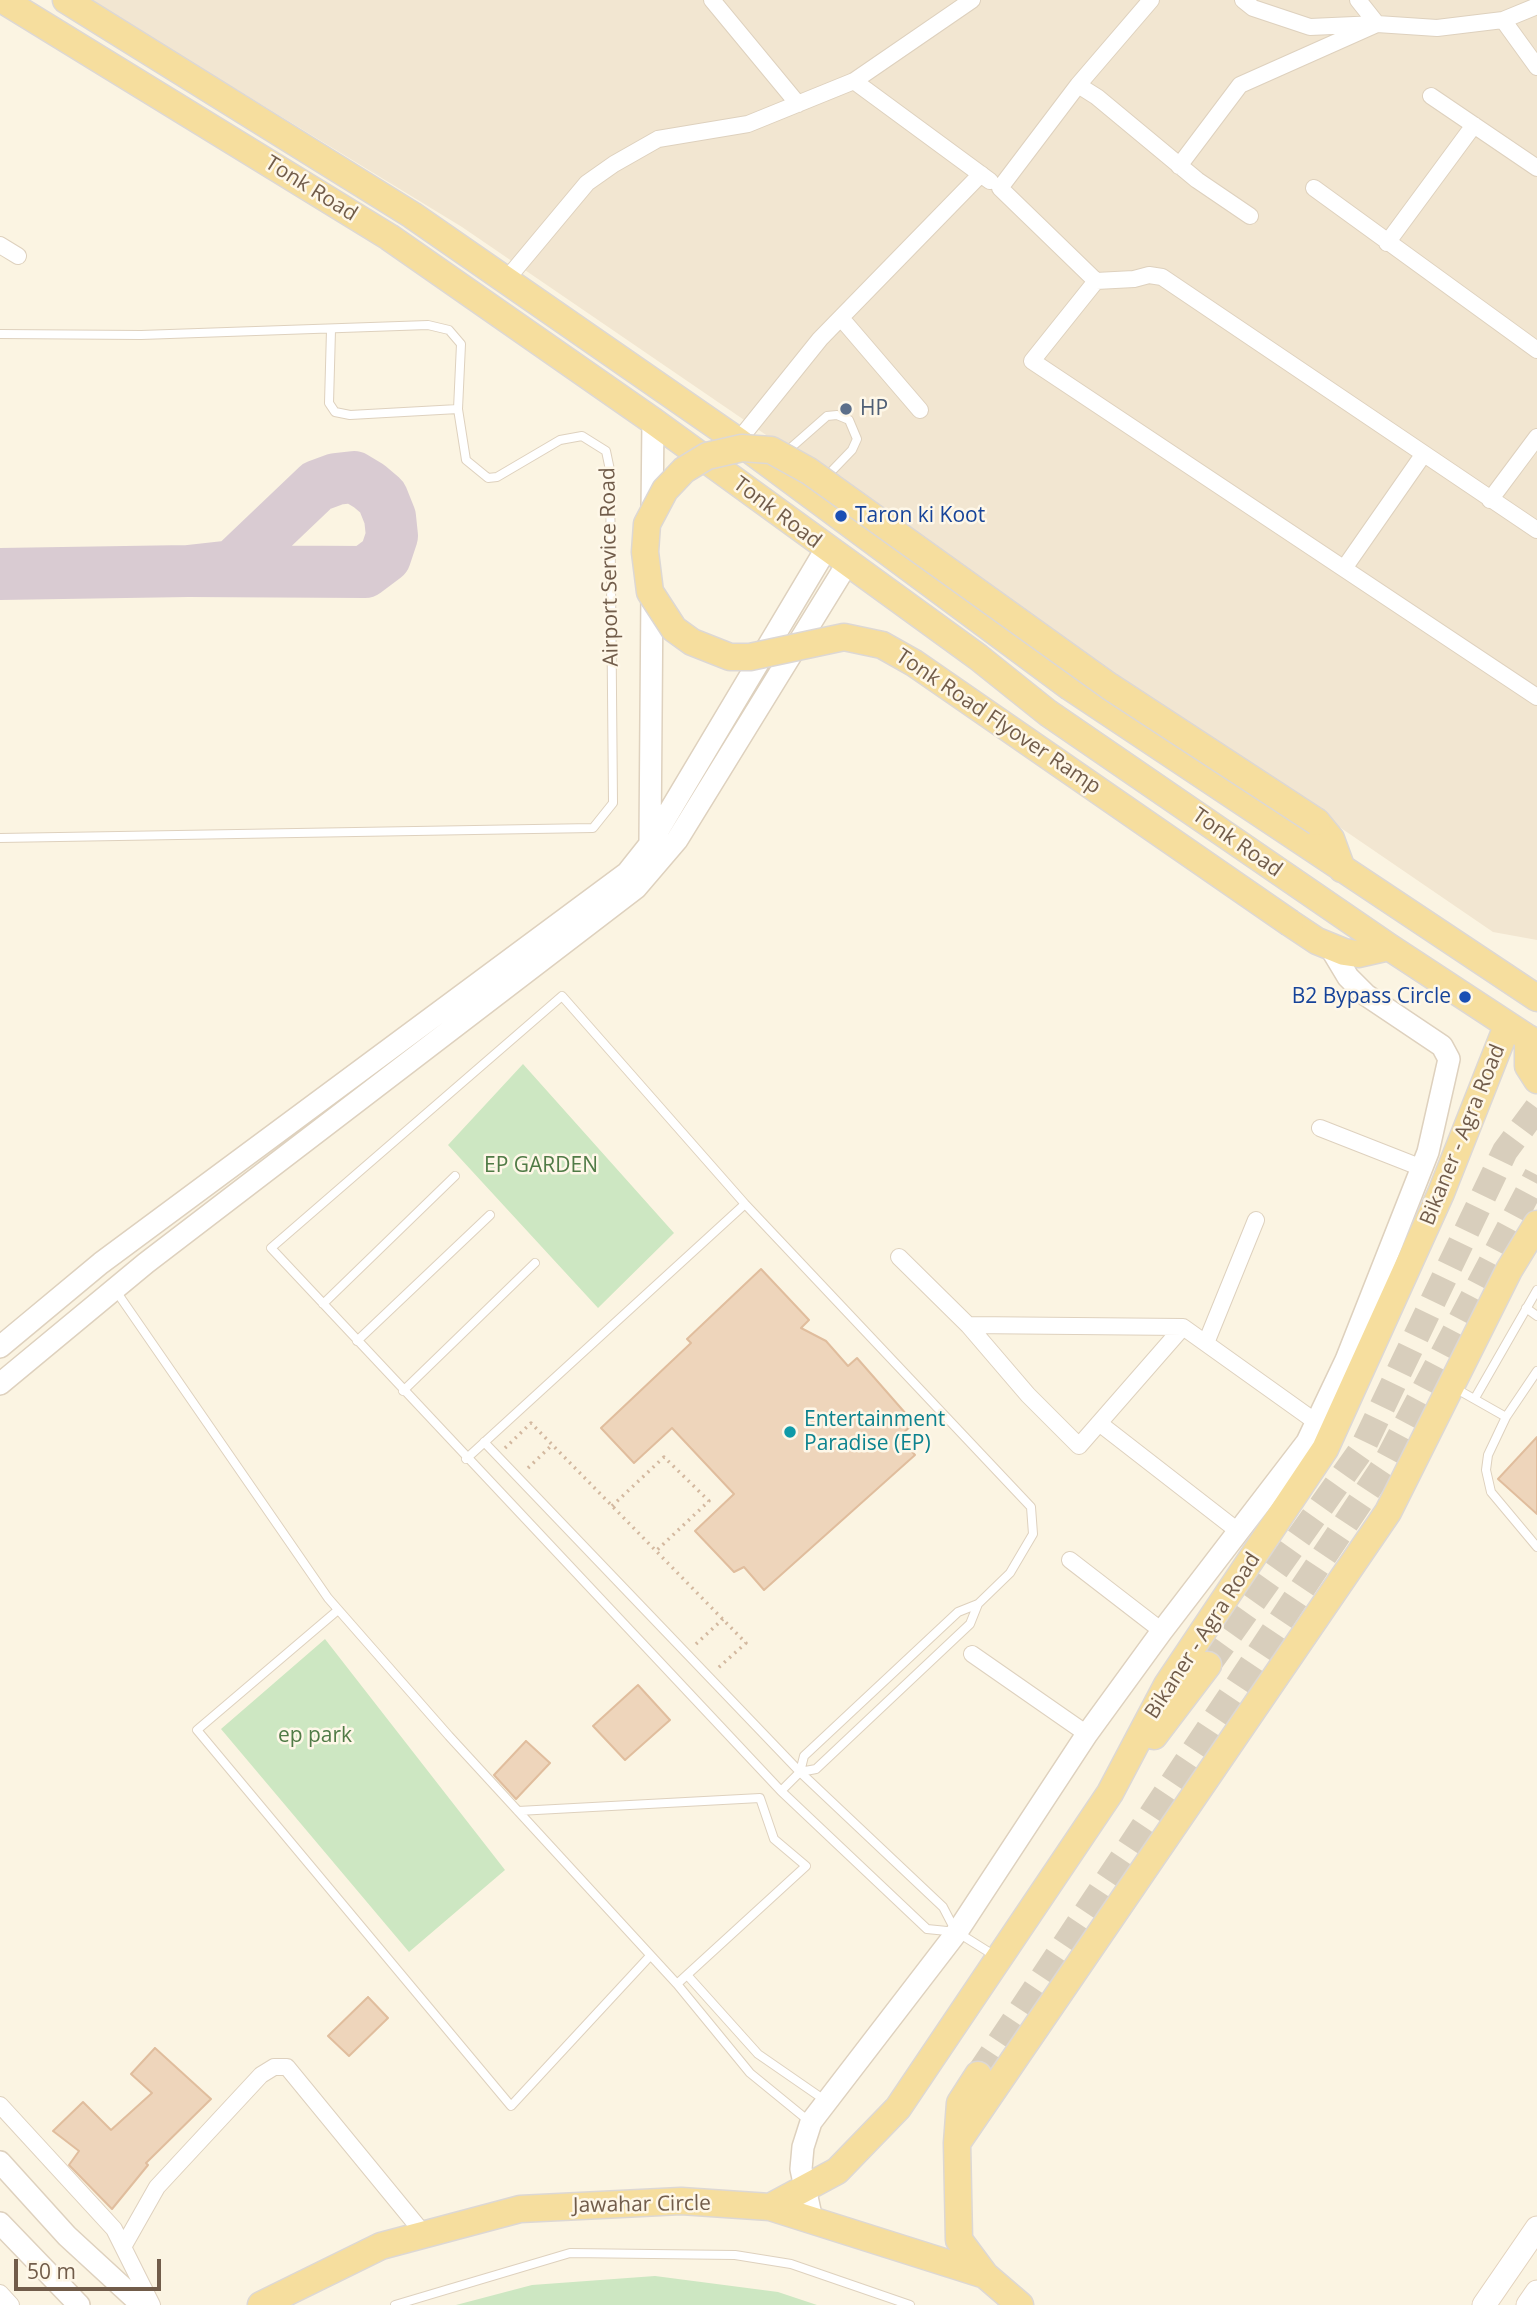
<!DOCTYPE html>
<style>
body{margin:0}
#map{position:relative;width:1537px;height:2305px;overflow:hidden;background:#fbf4e2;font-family:"Open Sans",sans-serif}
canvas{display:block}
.scale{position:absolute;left:14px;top:2259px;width:147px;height:32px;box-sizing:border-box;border:4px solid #715c4a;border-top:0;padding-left:9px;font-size:21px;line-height:24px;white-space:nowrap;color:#715c4a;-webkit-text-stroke:5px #fef7e8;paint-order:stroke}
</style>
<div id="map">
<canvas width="1537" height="2305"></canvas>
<div class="scale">50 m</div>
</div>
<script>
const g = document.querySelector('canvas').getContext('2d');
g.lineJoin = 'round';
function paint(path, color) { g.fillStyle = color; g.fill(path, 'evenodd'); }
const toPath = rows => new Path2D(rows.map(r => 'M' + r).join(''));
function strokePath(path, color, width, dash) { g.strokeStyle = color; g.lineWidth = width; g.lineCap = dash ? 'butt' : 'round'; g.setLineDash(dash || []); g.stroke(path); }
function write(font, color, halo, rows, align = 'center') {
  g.font = font + ' "Open Sans",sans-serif'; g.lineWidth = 5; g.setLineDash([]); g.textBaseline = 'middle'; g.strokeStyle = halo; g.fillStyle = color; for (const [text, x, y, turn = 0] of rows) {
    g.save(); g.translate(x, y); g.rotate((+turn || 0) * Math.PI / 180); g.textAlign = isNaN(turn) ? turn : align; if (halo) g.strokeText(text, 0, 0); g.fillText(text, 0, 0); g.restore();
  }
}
paint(toPath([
 [90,0,1537,0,1537,940,1493,932,462,227]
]), '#f2e6d1');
paint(toPath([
 [523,1064,674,1233,598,1308,448,1145],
 [325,1639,505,1870,409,1952,221,1729],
 [655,2276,778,2292,817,2305,456,2305,532,2285]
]), '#cde7c2');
strokePath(toPath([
 [0,574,188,571,365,572,385,557,392,536,390,517,382,497,369,486,354,477,336,479,317,486,233,566,188,571]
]), '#d9cbd2', 52);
const building = toPath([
 [761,1269,809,1320,801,1328,826,1341,848,1366,857,1358,914,1423,899,1437,915,1455,764,1590,744,1567,734,1572,695,1531,734,1494,672,1428,634,1463,601,1428,691,1343,687,1339,761,1269],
 [1537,1437,1537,1514,1498,1479,1537,1437],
 [638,1685,670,1720,625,1760,593,1726,638,1685],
 [526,1741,550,1763,516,1799,494,1775,526,1741],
 [368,1997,388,2018,349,2056,328,2036,368,1997],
 [155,2048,211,2099,146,2163,148,2165,112,2209,69,2165,79,2151,53,2131,83,2102,111,2130,152,2093,131,2074,155,2048]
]);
paint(building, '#eed5bb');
strokePath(building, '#e0bd9d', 2);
strokePath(toPath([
 [1208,1665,1362,1449,1505,1151,1537,1108],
 [978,2075,1386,1463,1537,1175]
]), '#d8cebc', 26, [26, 13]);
const service = toPath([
 [331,330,329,403,335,412,350,415,458,409],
 [0,334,141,335,428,325,449,330,461,344,458,409,466,460,488,478,497,477,560,440,582,436,606,451,610,470,613,803,593,828,0,838],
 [786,452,827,416,837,415,849,420,857,439,852,450,826,477],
 [116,1291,328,1598,449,1736,677,1984,750,2073,810,2122],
 [323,1304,455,1176],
 [1526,1308,1537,1316],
 [357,1341,490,1215],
 [1537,1371,1506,1417,1488,1455,1486,1470,1491,1492,1537,1547],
 [1453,1387,1506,1417],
 [403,1391,535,1263],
 [1475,1398,1537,1290],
 [484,1442,800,1772,943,1907,955,1930],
 [466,1459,745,1204],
 [978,1604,1010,1573,1033,1534,1031,1507,745,1204,562,996,271,1248,781,1791,927,1929,957,1932,995,1956],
 [338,1610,197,1730,511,2106,650,1956],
 [781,1791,800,1772,804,1756,958,1612,978,1604,970,1624,816,1769,800,1772],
 [518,1811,760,1798,774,1839,806,1866,677,1984],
 [688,1976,758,2054,826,2101],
 [395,2305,570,2253,735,2255,791,2264,910,2305]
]);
const minor = toPath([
 [712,0,798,104],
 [1151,0,1078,85,1097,97,1197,180,1250,216],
 [1243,0,1253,8,1310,27,1377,24,1437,28,1503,20,1537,67],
 [1503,20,1537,6],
 [854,81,990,181],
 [1078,85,1000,188,1096,281,1032,361,1537,697],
 [1431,96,1537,168],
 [1179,166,1240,85,1377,24,1358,0],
 [1314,188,1537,350],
 [1387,243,1474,125],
 [0,245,18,256],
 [506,280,587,183,614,164,658,139,748,124,854,81,972,0],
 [1096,281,1134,279,1149,275,1162,277,1537,530],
 [841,318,920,410],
 [738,441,820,339,981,174],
 [1490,500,1537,437],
 [1345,567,1423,455],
 [1320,1128,1422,1168],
 [899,1257,968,1325,1183,1327,1316,1422],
 [968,1325,1028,1395,1079,1446,1183,1327],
 [1206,1343,1256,1220],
 [1099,1423,1238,1531],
 [1070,1560,1162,1631],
 [972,1654,1087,1734],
 [0,2105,114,2229,152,2305],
 [123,2247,157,2187,261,2075,274,2067,287,2067,424,2234],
 [0,2293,11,2305]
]);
const tertiary = toPath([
 [652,513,653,421],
 [650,842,652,591],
 [0,1347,101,1263,627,873,650,844,826,549],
 [0,1384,146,1263,636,888,677,840,847,564],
 [0,2162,67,2236,142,2305],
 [812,2220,801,2169,803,2147,811,2122,957,1932,1087,1734,1162,1631,1307,1442,1346,1360,1428,1152,1449,1059,1442,1046,1366,995,1348,977,1330,947],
 [0,2223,79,2305]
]);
const secondary = toPath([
 [1484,2305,1537,2228],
 [1528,2305,1537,2292]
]);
const primary = toPath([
 [3,0,389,237,653,421,978,657,1048,713,1389,947,1537,1044],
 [66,0,412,215,738,441,1070,687,1537,998],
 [1317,822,1331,839,1342,869],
 [1290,923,1317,941,1344,952,1358,954,1389,947],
 [1528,1038,1528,1066,1537,1080],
 [1154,1736,1208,1665],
 [978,2075,960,2103,957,2143,959,2240,985,2275],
 [957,2143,1388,1512,1509,1270,1537,1224],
 [770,2207,837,2171,898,2108,1110,1793,1167,1685,1325,1449,1441,1193,1507,1026],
 [261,2305,381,2246,520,2209,681,2201,770,2207,985,2275,1020,2305]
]);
strokePath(service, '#ded1be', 10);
strokePath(minor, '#ded1be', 18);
strokePath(tertiary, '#ded1be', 24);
strokePath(secondary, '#e3d2bd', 25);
strokePath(primary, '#ddd8d4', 29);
strokePath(toPath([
 [505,1448,531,1423,746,1643,718,1668],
 [528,1468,552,1445],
 [612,1506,664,1457,709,1501,656,1551],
 [696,1644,723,1619]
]), '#d3b89f', 3.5, [2, 5]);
strokePath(service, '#fff', 8);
strokePath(minor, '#fff', 16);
strokePath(tertiary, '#fff', 21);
strokePath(secondary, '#fff', 23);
strokePath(primary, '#f6de9e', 26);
const primaryBridge = toPath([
 [1290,923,914,663,882,645,844,637,750,657,730,657,692,642,674,629,650,592,645,552,647,524,665,490,684,470,707,456,742,448,771,450,809,471,1109,686,1317,822]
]);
strokePath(primaryBridge, '#ddd8d4', 29, []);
strokePath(primaryBridge, '#f6de9e', 26);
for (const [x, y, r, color] of [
 [846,409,7,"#5c6f8a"],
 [841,516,7,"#1a4fb4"],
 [1465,997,7,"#1a4fb4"],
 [790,1432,7,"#0f9aa8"]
]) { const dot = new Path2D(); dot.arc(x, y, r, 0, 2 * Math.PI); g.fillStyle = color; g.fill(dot); strokePath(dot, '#fef7e8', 2.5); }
write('21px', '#715c4a', '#fef7e8', [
 ["Tonk Road",311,189,32],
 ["Tonk Road",777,513,37],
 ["Airport Service Road",610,567,-91],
 ["Tonk Road Flyover Ramp",998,722,34],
 ["Tonk Road",1237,843,35],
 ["Bikaner - Agra Road",1463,1135,-68],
 ["Bikaner - Agra Road",1203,1636,-57],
 ["Jawahar Circle",642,2205,-1]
]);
write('21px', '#4e5e75', '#fef7e8', [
 ["HP",860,409]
], 'left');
write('21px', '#164399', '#fef7e8', [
 ["Taron ki Koot",855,516],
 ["B2 Bypass Circle",1451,997,"right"]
], 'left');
write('21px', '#507b46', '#fef7e8', [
 ["EP GARDEN",541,1166],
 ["ep park",315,1736]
]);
write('21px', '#0d838f', '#fef7e8', [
 ["Entertainment",804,1420],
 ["Paradise (EP)",804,1444]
], 'left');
</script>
